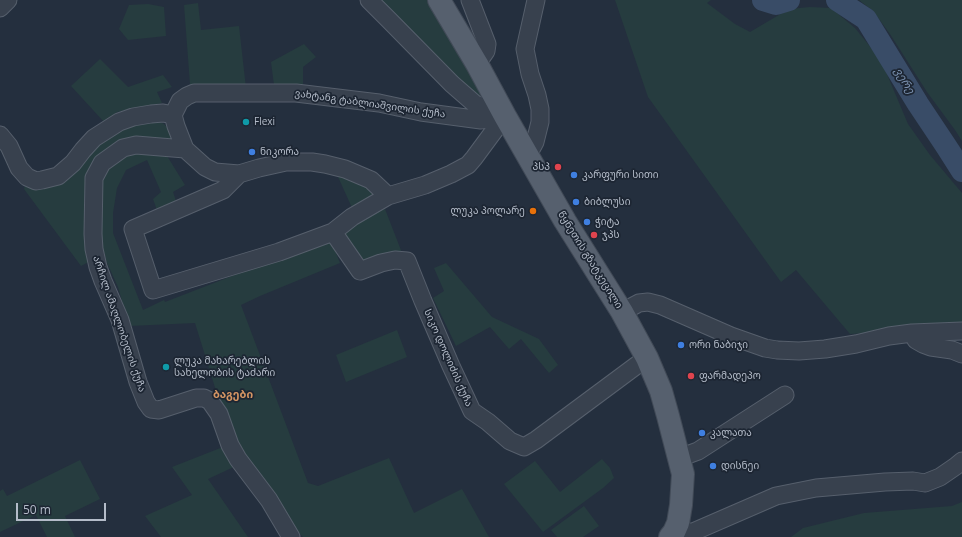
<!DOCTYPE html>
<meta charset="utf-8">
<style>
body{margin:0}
#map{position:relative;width:962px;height:537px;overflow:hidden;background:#242f3e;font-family:"Open Sans",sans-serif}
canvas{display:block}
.scale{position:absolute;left:16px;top:503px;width:90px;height:18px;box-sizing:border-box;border:2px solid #b4bcc9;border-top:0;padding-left:5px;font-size:12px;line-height:14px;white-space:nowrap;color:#b4bcc9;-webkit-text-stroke:3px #1d2633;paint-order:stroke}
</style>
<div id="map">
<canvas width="962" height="537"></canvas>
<div class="scale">50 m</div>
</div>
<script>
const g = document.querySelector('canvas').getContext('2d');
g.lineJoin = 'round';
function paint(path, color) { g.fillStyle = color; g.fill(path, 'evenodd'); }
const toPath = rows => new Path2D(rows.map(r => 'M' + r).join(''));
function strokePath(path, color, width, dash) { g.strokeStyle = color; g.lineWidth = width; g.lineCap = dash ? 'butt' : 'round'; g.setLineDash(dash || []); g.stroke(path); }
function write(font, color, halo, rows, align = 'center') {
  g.font = font + ' "Open Sans","Noto Sans Georgian",sans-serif'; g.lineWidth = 3.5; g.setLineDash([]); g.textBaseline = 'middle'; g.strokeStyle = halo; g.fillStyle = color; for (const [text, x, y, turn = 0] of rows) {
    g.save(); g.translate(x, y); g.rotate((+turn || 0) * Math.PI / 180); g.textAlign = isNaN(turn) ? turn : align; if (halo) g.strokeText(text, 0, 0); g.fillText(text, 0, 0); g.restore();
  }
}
paint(toPath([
 [374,0,433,0,485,95,477,95,456,79],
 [615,0,711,0,707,3,735,24,750,32,789,9,810,7,831,8,855,28,881,60,908,124,930,155,962,193,962,327,850,334,796,270,781,282,648,97],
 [859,0,962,0,962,141,955,130,927,92,890,34,873,11],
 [198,3,201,30,239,26,246,88,195,89,190,84,184,5],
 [148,4,164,7,166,36,128,40,119,29,129,5],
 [304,44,316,57,303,67,303,85,274,85,271,62],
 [100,59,128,87,163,75,172,87,157,92,162,103,117,112,104,122,71,86],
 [156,120,164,124,169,129,173,141,157,139,143,137,128,140,97,162,96,258,81,266,24,189,26,182,38,187,96,143,124,124],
 [126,150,164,151,185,185,173,192,179,210,159,216,153,199,161,192,147,160,126,170,117,188,113,213,113,233,143,310,164,300,165,302,330,238,340,263,260,296,241,305,308,483,318,486,389,458,414,513,462,489,489,537,303,537,299,533,244,460,222,412,217,394,195,323,129,326,118,287,107,263,102,246,97,188,101,172],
 [334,168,362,177,383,204,353,210],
 [385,209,404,258,356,261,342,231,353,216],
 [446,263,492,317,539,339,558,365,549,373,521,339,509,349,490,327,456,346,433,298,444,291,434,268],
 [397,330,407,357,346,382,336,355],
 [228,445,238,465,208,479,248,537,161,537,145,516,192,495,172,467],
 [602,459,610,468,614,478,603,488,543,532,504,484,535,461,560,492],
 [80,460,100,499,65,516,75,537,47,537,36,515,0,532,0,491,3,489,7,496],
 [962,502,962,537,791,537,803,528,864,513,952,506],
 [584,506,599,526,583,537,557,537,551,530]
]), '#263c3f');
strokePath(toPath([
 [763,0,776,4,789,0],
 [837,0,866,19,918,104,946,146,962,171]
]), '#394c67', 22);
const minor = toPath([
 [369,0,390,21,452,84,475,104,505,116],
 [470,0,487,44,486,51,477,64],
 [0,8,8,0],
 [0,135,9,146,19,168,27,177,36,181,42,180,58,176,73,163,83,150,94,138,119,122,133,117,151,114,163,113,173,115],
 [185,149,176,126,173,115,180,101,187,96,194,93,296,93,379,103,421,112,481,120,505,116],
 [528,155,535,142,540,122,540,109,537,95,530,74,525,49,536,0],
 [239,174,223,190,133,229,153,290,279,252,333,232,352,217,388,196,425,185,451,174,468,165,474,158,505,116],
 [333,232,360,271,381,263,395,260,407,261,423,301,451,366,472,411,488,422,510,441,524,447,536,440,637,365,647,358],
 [622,312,639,303,648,302,660,305,731,336,765,348,777,350,799,351,825,349,856,344,889,336,912,333,962,331],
 [912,333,916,340,923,344,931,347,952,350,962,354],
 [679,458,698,451,785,395],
 [674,532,693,532,776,496,816,488,885,482,913,481,925,483,940,477,956,466,962,461],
 [291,537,269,500,238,459,230,445,219,414,210,401,204,398,196,398,159,410,151,409,146,402,138,382,120,320,103,281,98,267,94,249,93,234,94,178,102,163,123,148,136,145,185,149,205,167,215,172,239,174,259,168,286,162,312,162,325,164,345,169,371,180,388,196]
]);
const major = toPath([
 [439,0,477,64,505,116,565,221,622,312,647,358,661,391,668,416,683,474,681,505,678,523,674,532,670,537]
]);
strokePath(minor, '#565f6c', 19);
strokePath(major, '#414a57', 24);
strokePath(minor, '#38414e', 17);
strokePath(major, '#56606e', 22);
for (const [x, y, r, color] of [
 [246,122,4,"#0f9aa8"],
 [252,152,4,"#3f7fe0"],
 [558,167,4,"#e0444e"],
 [574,175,4,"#3f7fe0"],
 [576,202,4,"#3f7fe0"],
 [533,211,4,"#e8710a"],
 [587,222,4,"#3f7fe0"],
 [594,235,4,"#e0444e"],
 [681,345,4,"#3f7fe0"],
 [166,367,4,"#0f9aa8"],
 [691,376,4,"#e0444e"],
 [702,433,4,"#3f7fe0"],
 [713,466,4,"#3f7fe0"]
]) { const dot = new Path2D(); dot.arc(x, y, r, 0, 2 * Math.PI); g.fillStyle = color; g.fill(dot); strokePath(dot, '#1d2633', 1.5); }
write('10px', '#b4bcc9', '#1d2633', [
 ["ვახტანგ ტაბლიაშვილის ქუჩა",370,104,8],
 ["წყნეთის გზატკეცილი",590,260,58],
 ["არჩილ ამაღლობელის ქუჩა",119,324,71],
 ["სიკო დოლიძის ქუჩა",448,358,66]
]);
write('10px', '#b4bcc9', '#1d2633', [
 ["Flexi",254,122],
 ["ნიკორა",260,152],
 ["პსპ",550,167,"right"],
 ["კარფური სითი",582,175],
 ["ბიბლუსი",584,202],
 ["ლუკა პოლარე",525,211,"right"],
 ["ჭიტა",595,222],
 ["ჯპს",602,235],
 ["ორი ნაბიჯი",689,345],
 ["ლუკა მახარებლის",174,361],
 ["სახელობის ტაძარი",174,373],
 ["ფარმადეპო",699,376],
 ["კალათა",710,433],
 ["დისნეი",721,466]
], 'left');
write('italic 11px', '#7c92b1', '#1d2633', [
 ["ვერე",904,81,59]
]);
write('bold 11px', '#d59563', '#1d2633', [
 ["ბაგები",233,395]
]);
</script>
